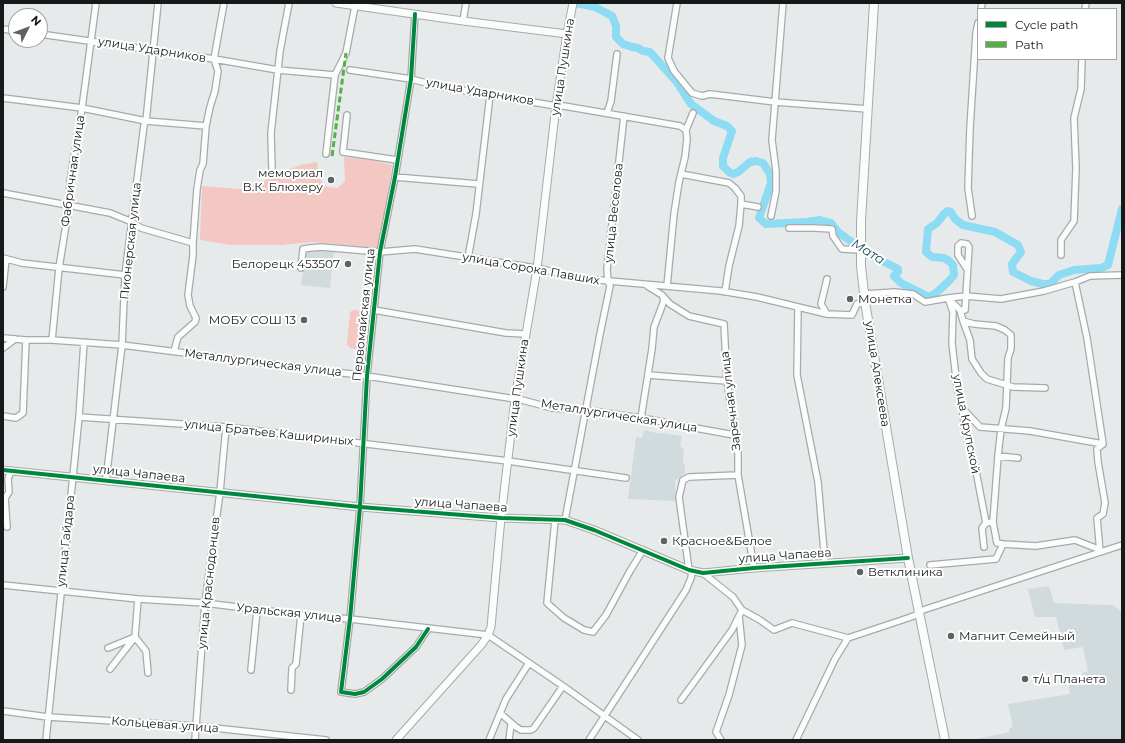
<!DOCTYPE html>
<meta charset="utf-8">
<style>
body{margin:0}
#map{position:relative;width:1125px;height:743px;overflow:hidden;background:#e6eaeb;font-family:Montserrat,sans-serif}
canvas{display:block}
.frame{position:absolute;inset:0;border:4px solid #16191a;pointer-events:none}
.legend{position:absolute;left:977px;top:8px;width:140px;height:52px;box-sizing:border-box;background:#fff;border:1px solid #a2a3a3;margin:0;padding:5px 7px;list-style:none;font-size:12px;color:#16191a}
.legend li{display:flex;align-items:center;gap:8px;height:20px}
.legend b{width:20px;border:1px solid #a2a3a3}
.north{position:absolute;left:8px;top:8px;width:40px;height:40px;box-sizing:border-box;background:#fff;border:1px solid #a2a3a3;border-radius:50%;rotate:48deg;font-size:11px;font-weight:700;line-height:16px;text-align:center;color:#16191a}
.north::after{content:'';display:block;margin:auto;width:14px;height:18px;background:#5f6263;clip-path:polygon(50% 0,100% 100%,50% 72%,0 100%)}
</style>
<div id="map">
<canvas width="1125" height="743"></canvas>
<div class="frame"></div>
<ul class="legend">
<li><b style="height:5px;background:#00873e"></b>Cycle path</li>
<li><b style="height:5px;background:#55b145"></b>Path</li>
</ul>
<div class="north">N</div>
</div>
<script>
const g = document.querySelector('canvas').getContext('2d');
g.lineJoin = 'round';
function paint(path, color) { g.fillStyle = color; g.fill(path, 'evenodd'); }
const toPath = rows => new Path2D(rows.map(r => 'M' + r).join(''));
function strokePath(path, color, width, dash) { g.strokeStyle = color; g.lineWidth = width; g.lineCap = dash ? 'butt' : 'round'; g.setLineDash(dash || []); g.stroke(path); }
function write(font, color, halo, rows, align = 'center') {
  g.font = font + ' Montserrat,sans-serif'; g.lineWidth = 4; g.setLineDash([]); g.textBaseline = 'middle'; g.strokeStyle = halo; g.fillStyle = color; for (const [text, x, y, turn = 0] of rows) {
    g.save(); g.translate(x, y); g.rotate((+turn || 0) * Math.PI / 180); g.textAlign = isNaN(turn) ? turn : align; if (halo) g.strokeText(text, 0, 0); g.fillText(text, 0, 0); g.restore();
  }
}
paint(toPath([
 [309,250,334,250,330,288,301,285,306,253],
 [644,430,661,434,662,433,682,436,680,447,684,448,683,462,685,465,685,473,675,481,676,501,628,499,636,437,642,438],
 [1049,586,1054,603,1113,605,1122,612,1122,740,971,740,1010,732,1009,728,1013,727,1008,704,1070,694,1068,682,1082,679,1082,673,1088,671,1083,647,1064,650,1056,617,1035,617,1028,589]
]), '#d1dbde');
paint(toPath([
 [344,157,372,160,392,165,379,248,313,242,280,245,231,245,200,240,202,186,250,190,274,175,301,165,317,162,319,178,327,187,338,188,345,181],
 [353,310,365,311,369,315,366,344,361,350,350,348,347,344,350,312]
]), '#f3c7c2');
strokePath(toPath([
 [576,3,595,7,612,16,616,26,616,37,623,44,632,47,638,48,643,51,650,52,676,81,691,104,714,121,727,126,732,131,723,158,723,166,729,172,733,174,738,172,750,162,756,161,763,163,770,174,771,183,759,218,766,224,807,222,820,220,831,223,838,232,867,253,898,269,898,272,894,276,901,283,929,297,936,293,949,281,954,275,953,265,949,261,944,258,932,257,926,252,928,229,937,223,944,214,948,211,951,212,955,219,963,225,995,232,1018,245,1021,252,1012,264,1013,272,1031,281,1043,284,1050,284,1059,275,1074,270,1101,268,1108,265,1122,209]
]), '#8ddcf4', 8);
const minor = toPath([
 [677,3,668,58,674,71,692,93,702,96,710,94,775,102,868,109],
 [981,9,982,3],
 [1085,9,1086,3],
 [415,14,411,79,395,177,380,252,367,376,360,507,350,619,341,692,355,694,364,692,382,679,416,647,428,629],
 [463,21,466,3],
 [3,29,16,31],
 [40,34,214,59,278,70,335,75],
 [350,70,411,79,438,86,556,106,564,106,680,126,686,130,687,139,685,157,679,182,674,214,667,286],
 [3,98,82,108,146,121,206,126],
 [607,113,611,101,617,54],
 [347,115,343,152,397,160],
 [686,130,693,113],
 [326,154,335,75,346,53,355,6],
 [272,169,271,133,280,51,289,3],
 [681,174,729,183,735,188,741,196,741,204,739,226,729,266,725,292],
 [395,177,478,184],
 [3,193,110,213,132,222,141,228,193,243],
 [741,204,758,207],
 [771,216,776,191,776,171,772,140,783,3],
 [972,216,968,188,970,128,976,33,978,23],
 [789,228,814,228,832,229,833,236,842,249,861,250],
 [1061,255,1061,240,1074,221,1076,168,1074,118,1081,89,1082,59],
 [3,258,22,263,125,275],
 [468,258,476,214,490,95],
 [301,268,303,249,310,248,321,247,380,252,415,249,542,269,576,278,721,291,757,297,827,314,852,315,857,304,865,302],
 [967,269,958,255,958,246,961,243,967,244,969,247,966,296,948,298,953,312,952,343,957,387,962,408,965,429,976,471,986,523,982,528,984,547],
 [827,279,821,304,827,314],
 [1075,282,1087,338,1103,444,1097,449,1098,462,1105,503,1103,514,1097,518,1100,552],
 [646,285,662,295,670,304,689,316,724,324,727,381,738,453,738,475,754,568],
 [3,287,6,259],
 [864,294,895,292,913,294,925,302,948,298,960,310,965,310,966,296,1001,299,1044,291,1075,282,1090,276,1122,275],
 [798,308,797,375,818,482,825,563],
 [374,310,506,333,526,334],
 [960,310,963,321,974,324,996,326,1005,330,1011,335,1011,349,1008,358,1006,408,1001,429,998,456,1018,458],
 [963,321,970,340,972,359,981,373,987,379,1013,387,1045,388],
 [3,338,26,340,52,340,122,345,367,376,522,400,552,408,585,410,641,418,734,435],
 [52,340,59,268,69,206,70,182,82,108,96,3],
 [3,348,15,339],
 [174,351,178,337,195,322,196,318,190,306,188,295,193,255,193,243,197,189,200,170,203,164,206,126,210,107,215,91,218,71,214,59,224,3],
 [648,375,727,381],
 [962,408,980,427,1030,431,1103,444],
 [3,416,16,418,23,413,26,340],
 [79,417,226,427,508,461,626,478],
 [641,418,652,349,654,327,662,306,664,300,662,295],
 [106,480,122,345,125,275,144,125,146,121,158,3],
 [5,498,7,527],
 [3,499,5,498,9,492,8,479,11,471],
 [555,520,547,603,564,618,584,630,593,632,606,615,630,571,643,550],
 [565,520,600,334,610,286,608,281,607,269,624,116],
 [993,522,998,456],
 [986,523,993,522,997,543,1003,544,1036,546,1075,540,1098,549],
 [930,565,996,559,1003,544],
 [689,570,679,497,683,480,689,477,738,475],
 [703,573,733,597,742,610,760,620,774,630,792,623,848,638],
 [3,585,138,599,205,603,301,615,350,619,488,635,563,686,638,740],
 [108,648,135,637,146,651,148,673],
 [110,669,135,637,138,599],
 [251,670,257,610],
 [291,690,292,668,296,664,301,615],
 [681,700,732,630,739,616],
 [3,711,48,717,196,726,326,740],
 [500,713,516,727,521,730,531,730,534,728,563,686],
 [46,740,79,417,84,342],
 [195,740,205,603,220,492,226,427],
 [489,740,506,699,529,663],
 [509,740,511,724],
 [589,740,686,590,691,578,692,572],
 [721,740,716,732,729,695,742,645,739,616,742,610],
 [796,740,835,659,848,638,908,618,916,615,920,611,1122,545]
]);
const tertiary = toPath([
 [336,3,463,21,567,34],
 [3,470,360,507,501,518,565,520,594,530,689,570,703,573,754,568,908,558],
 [396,740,482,644,488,635,491,627,501,518,515,399,537,269,556,106,567,34,573,3]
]);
const secondary = toPath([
 [874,3,861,221,861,266,865,302,908,558,945,740]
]);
strokePath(minor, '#a7aaab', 8);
strokePath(tertiary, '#a7aaab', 9);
strokePath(secondary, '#a7aaab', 10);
strokePath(minor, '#fbfcfc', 5.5);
strokePath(tertiary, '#fbfcfc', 7);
strokePath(secondary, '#fbfcfc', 8);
strokePath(toPath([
 [332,156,346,53]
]), '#55b145', 3, [6, 3]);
strokePath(toPath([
 [415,14,411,79,395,177,380,252,367,376,360,507,350,619,341,692,355,694,364,692,382,679,416,647,428,629],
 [3,470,360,507,501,518,565,520,594,530,689,570,703,573,754,568,908,558]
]), '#00873e', 4);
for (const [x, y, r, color] of [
 [331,180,4,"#5f6263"],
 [348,264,4,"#5f6263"],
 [850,299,4,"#5f6263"],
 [304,320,4,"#5f6263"],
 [664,541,4,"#5f6263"],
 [860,572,4,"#5f6263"],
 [951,636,4,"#5f6263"],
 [1025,679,4,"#5f6263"]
]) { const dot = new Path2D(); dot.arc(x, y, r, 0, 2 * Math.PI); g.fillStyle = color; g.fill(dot); strokePath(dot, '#fff', 1.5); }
write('12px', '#16191a', '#fff', [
 ["улица Ударников",152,50,9],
 ["улица Пушкина",563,67,-81],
 ["улица Ударников",480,92,10],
 ["Фабричная улица",73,171,-82],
 ["улица Веселова",614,213,-84],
 ["Пионерская улица",131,241,-84],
 ["улица Сорока Павших",531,269,10],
 ["Первомайская улица",364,315,-84],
 ["Металлургическая улица",263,363,7],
 ["улица Алексеева",877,374,81],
 ["улица Пушкина",518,388,-82],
 ["Заречная улица",731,401,-97],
 ["Металлургическая улица",619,416,9],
 ["улица Крупской",966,424,79],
 ["улица Братьев Кашириных",269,433,6],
 ["улица Чапаева",139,474,6],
 ["улица Чапаева",461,505,4],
 ["улица Гайдара",66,541,-84],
 ["улица Чапаева",785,556,-4],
 ["улица Краснодонцев",209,583,-84],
 ["Уральская улица",289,613,6],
 ["Кольцевая улица",165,725,4]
]);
write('12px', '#16191a', '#fff', [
 ["мемориал",323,173,"right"],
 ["В.К. Блюхеру",323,187,"right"],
 ["Белорецк 453507",340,264,"right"],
 ["Монетка",858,299],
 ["МОБУ СОШ 13",296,320,"right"],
 ["Красное&Белое",672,541],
 ["Ветклиника",868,572],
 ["Магнит Семейный",959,636],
 ["т/ц Планета",1033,679]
], 'left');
write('italic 13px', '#1c4c5a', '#fff', [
 ["Мата",868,252,32]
]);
</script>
